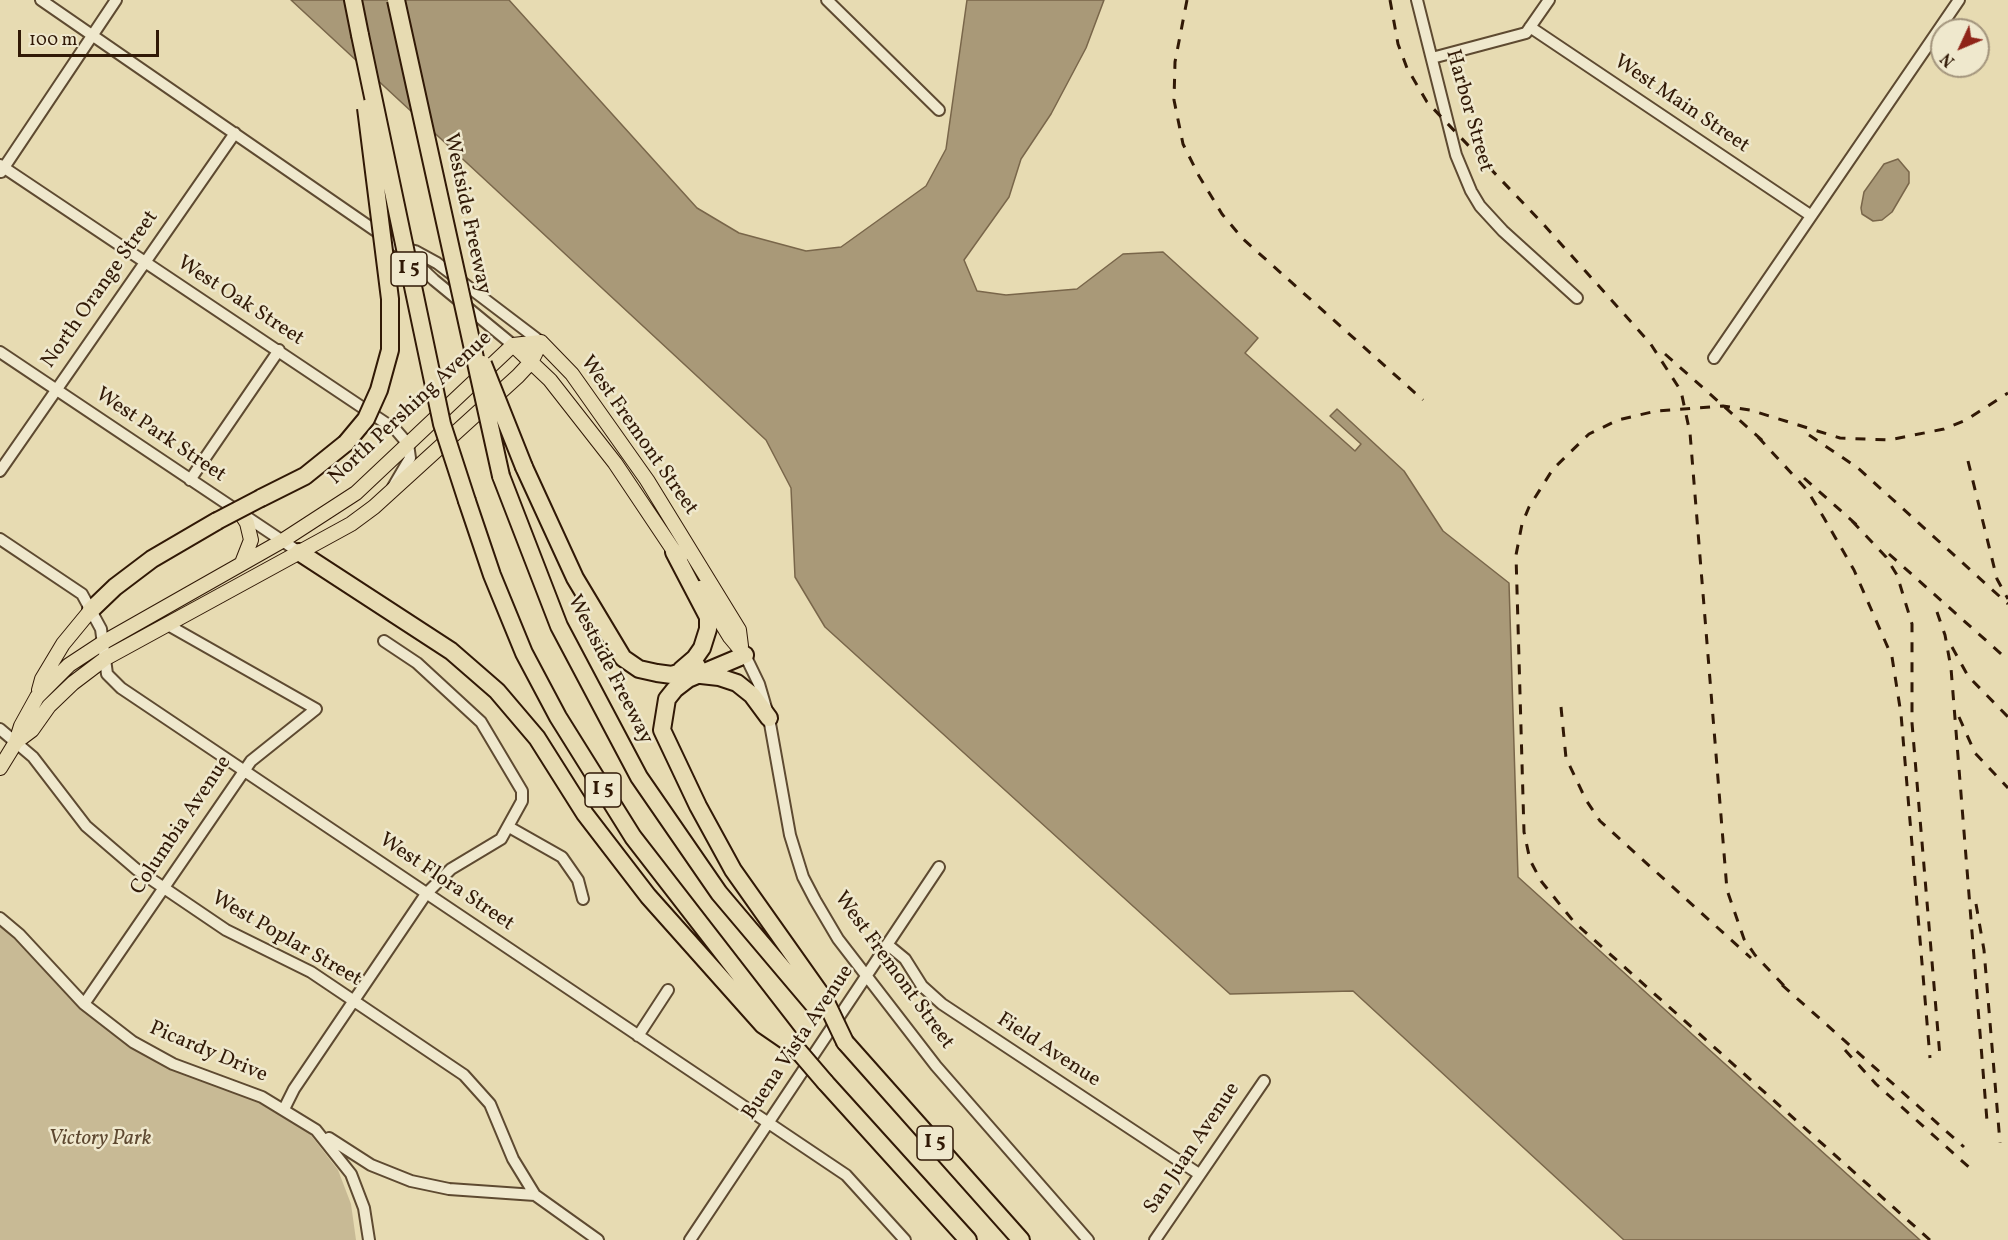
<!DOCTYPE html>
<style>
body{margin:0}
#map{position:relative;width:2008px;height:1240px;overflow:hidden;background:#e7dbb2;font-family:Vollkorn,serif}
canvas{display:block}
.north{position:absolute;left:1930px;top:18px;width:60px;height:60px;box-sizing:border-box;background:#efe8cd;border:2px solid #a3957d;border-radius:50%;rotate:226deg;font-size:16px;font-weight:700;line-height:24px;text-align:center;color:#311906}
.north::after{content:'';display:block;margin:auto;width:21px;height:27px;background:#8f2418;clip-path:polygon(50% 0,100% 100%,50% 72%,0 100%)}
.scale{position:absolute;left:18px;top:30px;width:141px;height:27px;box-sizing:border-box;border:3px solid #311906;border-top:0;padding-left:8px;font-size:18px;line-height:21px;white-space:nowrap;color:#311906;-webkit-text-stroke:4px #efe8cd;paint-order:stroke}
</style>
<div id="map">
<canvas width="2008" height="1240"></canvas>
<div class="north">N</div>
<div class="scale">100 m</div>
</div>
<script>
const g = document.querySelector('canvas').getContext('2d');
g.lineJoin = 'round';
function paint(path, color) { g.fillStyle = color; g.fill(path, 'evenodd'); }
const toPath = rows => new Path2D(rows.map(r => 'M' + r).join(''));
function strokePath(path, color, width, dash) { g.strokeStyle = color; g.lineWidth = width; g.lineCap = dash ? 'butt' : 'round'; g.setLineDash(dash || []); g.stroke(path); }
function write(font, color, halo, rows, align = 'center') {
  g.font = font + ' Vollkorn,serif'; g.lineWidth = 5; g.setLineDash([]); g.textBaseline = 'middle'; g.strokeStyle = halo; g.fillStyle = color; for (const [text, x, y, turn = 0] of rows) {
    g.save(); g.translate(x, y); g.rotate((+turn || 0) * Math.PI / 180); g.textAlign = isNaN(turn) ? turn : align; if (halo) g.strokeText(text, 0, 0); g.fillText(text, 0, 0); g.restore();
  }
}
paint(toPath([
 [0,924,71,1000,119,1038,249,1093,303,1125,338,1170,351,1204,356,1240,0,1240]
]), '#c8ba95');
const water = toPath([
 [291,0,509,0,697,208,739,233,806,251,841,247,926,186,946,149,967,0,1104,0,1086,48,1051,114,1021,159,1009,197,964,260,977,291,1006,295,1077,289,1123,254,1163,252,1258,338,1245,353,1355,451,1361,444,1330,416,1337,409,1404,471,1443,531,1509,583,1518,877,1920,1240,1624,1240,1353,991,1230,994,825,627,795,577,791,488,766,440,291,0],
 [1898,159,1909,172,1909,183,1892,212,1882,220,1873,221,1862,214,1861,208,1864,192,1884,164,1898,159]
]);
paint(water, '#a99978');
strokePath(water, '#79664a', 1.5);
const minor = toPath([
 [41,0,399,247,434,280,513,345],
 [827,0,939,110],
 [1417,0,1456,155,1471,191,1480,206,1503,231,1577,298],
 [1530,27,1810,215],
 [1432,58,1526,33,1549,0],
 [0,165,396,430,408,444,410,458,393,487],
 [1,172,116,0],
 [402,248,415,251,437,263,541,342],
 [0,352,299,552],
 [1714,358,1959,0],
 [0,471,235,133],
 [190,480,279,350],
 [0,539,82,594,101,629,107,674,121,688,846,1175,905,1240],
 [745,655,759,684,769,718,790,835,803,877,815,900,838,939,936,1066,1088,1240],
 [0,729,33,757,86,826,136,869,226,930,311,972,464,1075,490,1104,513,1159,535,1195],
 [509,827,562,857,578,880,583,899],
 [0,918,19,934,84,1004,133,1042,173,1064,262,1097,316,1130,351,1174,364,1208,369,1240],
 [888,945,905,959,922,986,942,1004,1199,1174],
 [84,1004,251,761,316,709,168,625],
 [638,1036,668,990],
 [284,1109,294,1089,426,894,451,869,501,839,522,801,522,791,481,722,417,663,384,641],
 [329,1138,371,1165,411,1181,449,1189,535,1195,598,1240],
 [690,1240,939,867],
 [1155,1240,1264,1081]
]);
const major = toPath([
 [541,342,572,374,647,480,739,630,741,646],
 [513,345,550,380,615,463,680,560],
 [242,563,251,540,247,523,242,515],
 [700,588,730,637,745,655],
 [39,690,42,679,63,644,91,610],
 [16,742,32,730,49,706,73,683,106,658,351,524,374,507,518,376,531,362,541,342],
 [0,768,16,742,21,726,37,697,69,665,104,642,282,541,356,493,513,345,541,342]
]);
const highway = toPath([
 [353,0,360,35],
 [524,467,575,578,623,658,639,669,657,673,672,675,697,666],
 [501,476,559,626,639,777,719,893,818,1010],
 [261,498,305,476,346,443],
 [467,501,492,575,524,653,558,717,633,837,788,1037],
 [299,552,451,651,497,691,537,738,585,814,648,896,763,1025,795,1047],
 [674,552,708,617,708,629,702,648,695,658,681,670],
 [91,610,115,587,152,559,217,521],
 [745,655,688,679,675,689,667,699,662,730,698,806,733,870,825,1000],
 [701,675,719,677,737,683,752,695,769,718],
 [845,1042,1021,1240],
 [825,1082,968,1240]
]);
strokePath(minor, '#5e4a31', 14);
strokePath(major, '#311906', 16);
strokePath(highway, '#311906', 20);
strokePath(minor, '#efe8cd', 10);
strokePath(major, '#e7dbb2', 14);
strokePath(highway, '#e7dbb2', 16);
strokePath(toPath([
 [1187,0,1175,62,1174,100,1183,144,1199,176,1222,214,1243,239,1423,400],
 [1390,0,1398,44,1407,68,1427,102,1544,225,1650,343,1681,391,1690,433,1727,890,1744,939,1755,955,1789,991],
 [1665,354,1764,442],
 [1809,435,1858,468,2008,604],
 [1758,437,1807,490,1824,518,1854,570,1892,657,1901,714,1930,1058],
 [1968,461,1997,579,2008,599],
 [1804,478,1858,526],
 [1852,521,1886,557,1897,575,1912,624,1912,723,1940,1057],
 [1889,554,2008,660],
 [1937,612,1945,635,1951,668,1987,1121],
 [1952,647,1968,676,2008,717],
 [1561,707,1566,758,1586,800,1600,821,1751,958],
 [1959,717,1975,753,2008,788],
 [1976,904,1984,950,2000,1143],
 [1782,985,1964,1147],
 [1845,1050,1876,1084,1971,1169],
 [1930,1240,1574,922,1541,881,1530,860,1524,832,1516,555,1522,524,1529,507,1553,469,1589,434,1618,420,1656,411,1723,406,1750,410,1840,438,1889,440,1944,429,1966,420,2008,393]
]), '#311906', 3, [10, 10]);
const highwayBridge = toPath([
 [396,0,501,476],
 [360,35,442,424,467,501],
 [483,364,524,467],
 [346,443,366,419,379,390,390,350,390,299,366,108],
 [217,521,261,498],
 [825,1000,845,1042],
 [795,1047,825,1082]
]);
strokePath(highwayBridge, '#311906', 20, []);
strokePath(highwayBridge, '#e7dbb2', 16);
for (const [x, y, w] of [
 [409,269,36],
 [603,790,36],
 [935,1143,36]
]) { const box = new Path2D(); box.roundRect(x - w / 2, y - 17, w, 34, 4.5); g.fillStyle = '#efe8cd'; g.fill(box); strokePath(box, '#311906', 1.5); }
write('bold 20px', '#311906', null, [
 ["I 5",409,269],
 ["I 5",603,790],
 ["I 5",935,1143]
]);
write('21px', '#311906', '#efe8cd', [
 ["West Main Street",1681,105,34],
 ["Harbor Street",1468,111,74],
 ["Westside Freeway",466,214,78],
 ["North Orange Street",101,290,-55],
 ["West Oak Street",240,302,33],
 ["North Pershing Avenue",411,409,-43],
 ["West Park Street",160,436,34],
 ["West Fremont Street",638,436,55],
 ["Westside Freeway",609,670,63],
 ["Columbia Avenue",182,826,-56],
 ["West Flora Street",446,883,34],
 ["West Poplar Street",286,940,30],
 ["West Fremont Street",893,971,54],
 ["Buena Vista Avenue",799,1043,-56],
 ["Field Avenue",1048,1051,33],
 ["Picardy Drive",208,1053,23],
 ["San Juan Avenue",1193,1149,-56]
]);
write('italic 21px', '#5e4931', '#efe8cd', [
 ["Victory Park",100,1140]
]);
</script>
